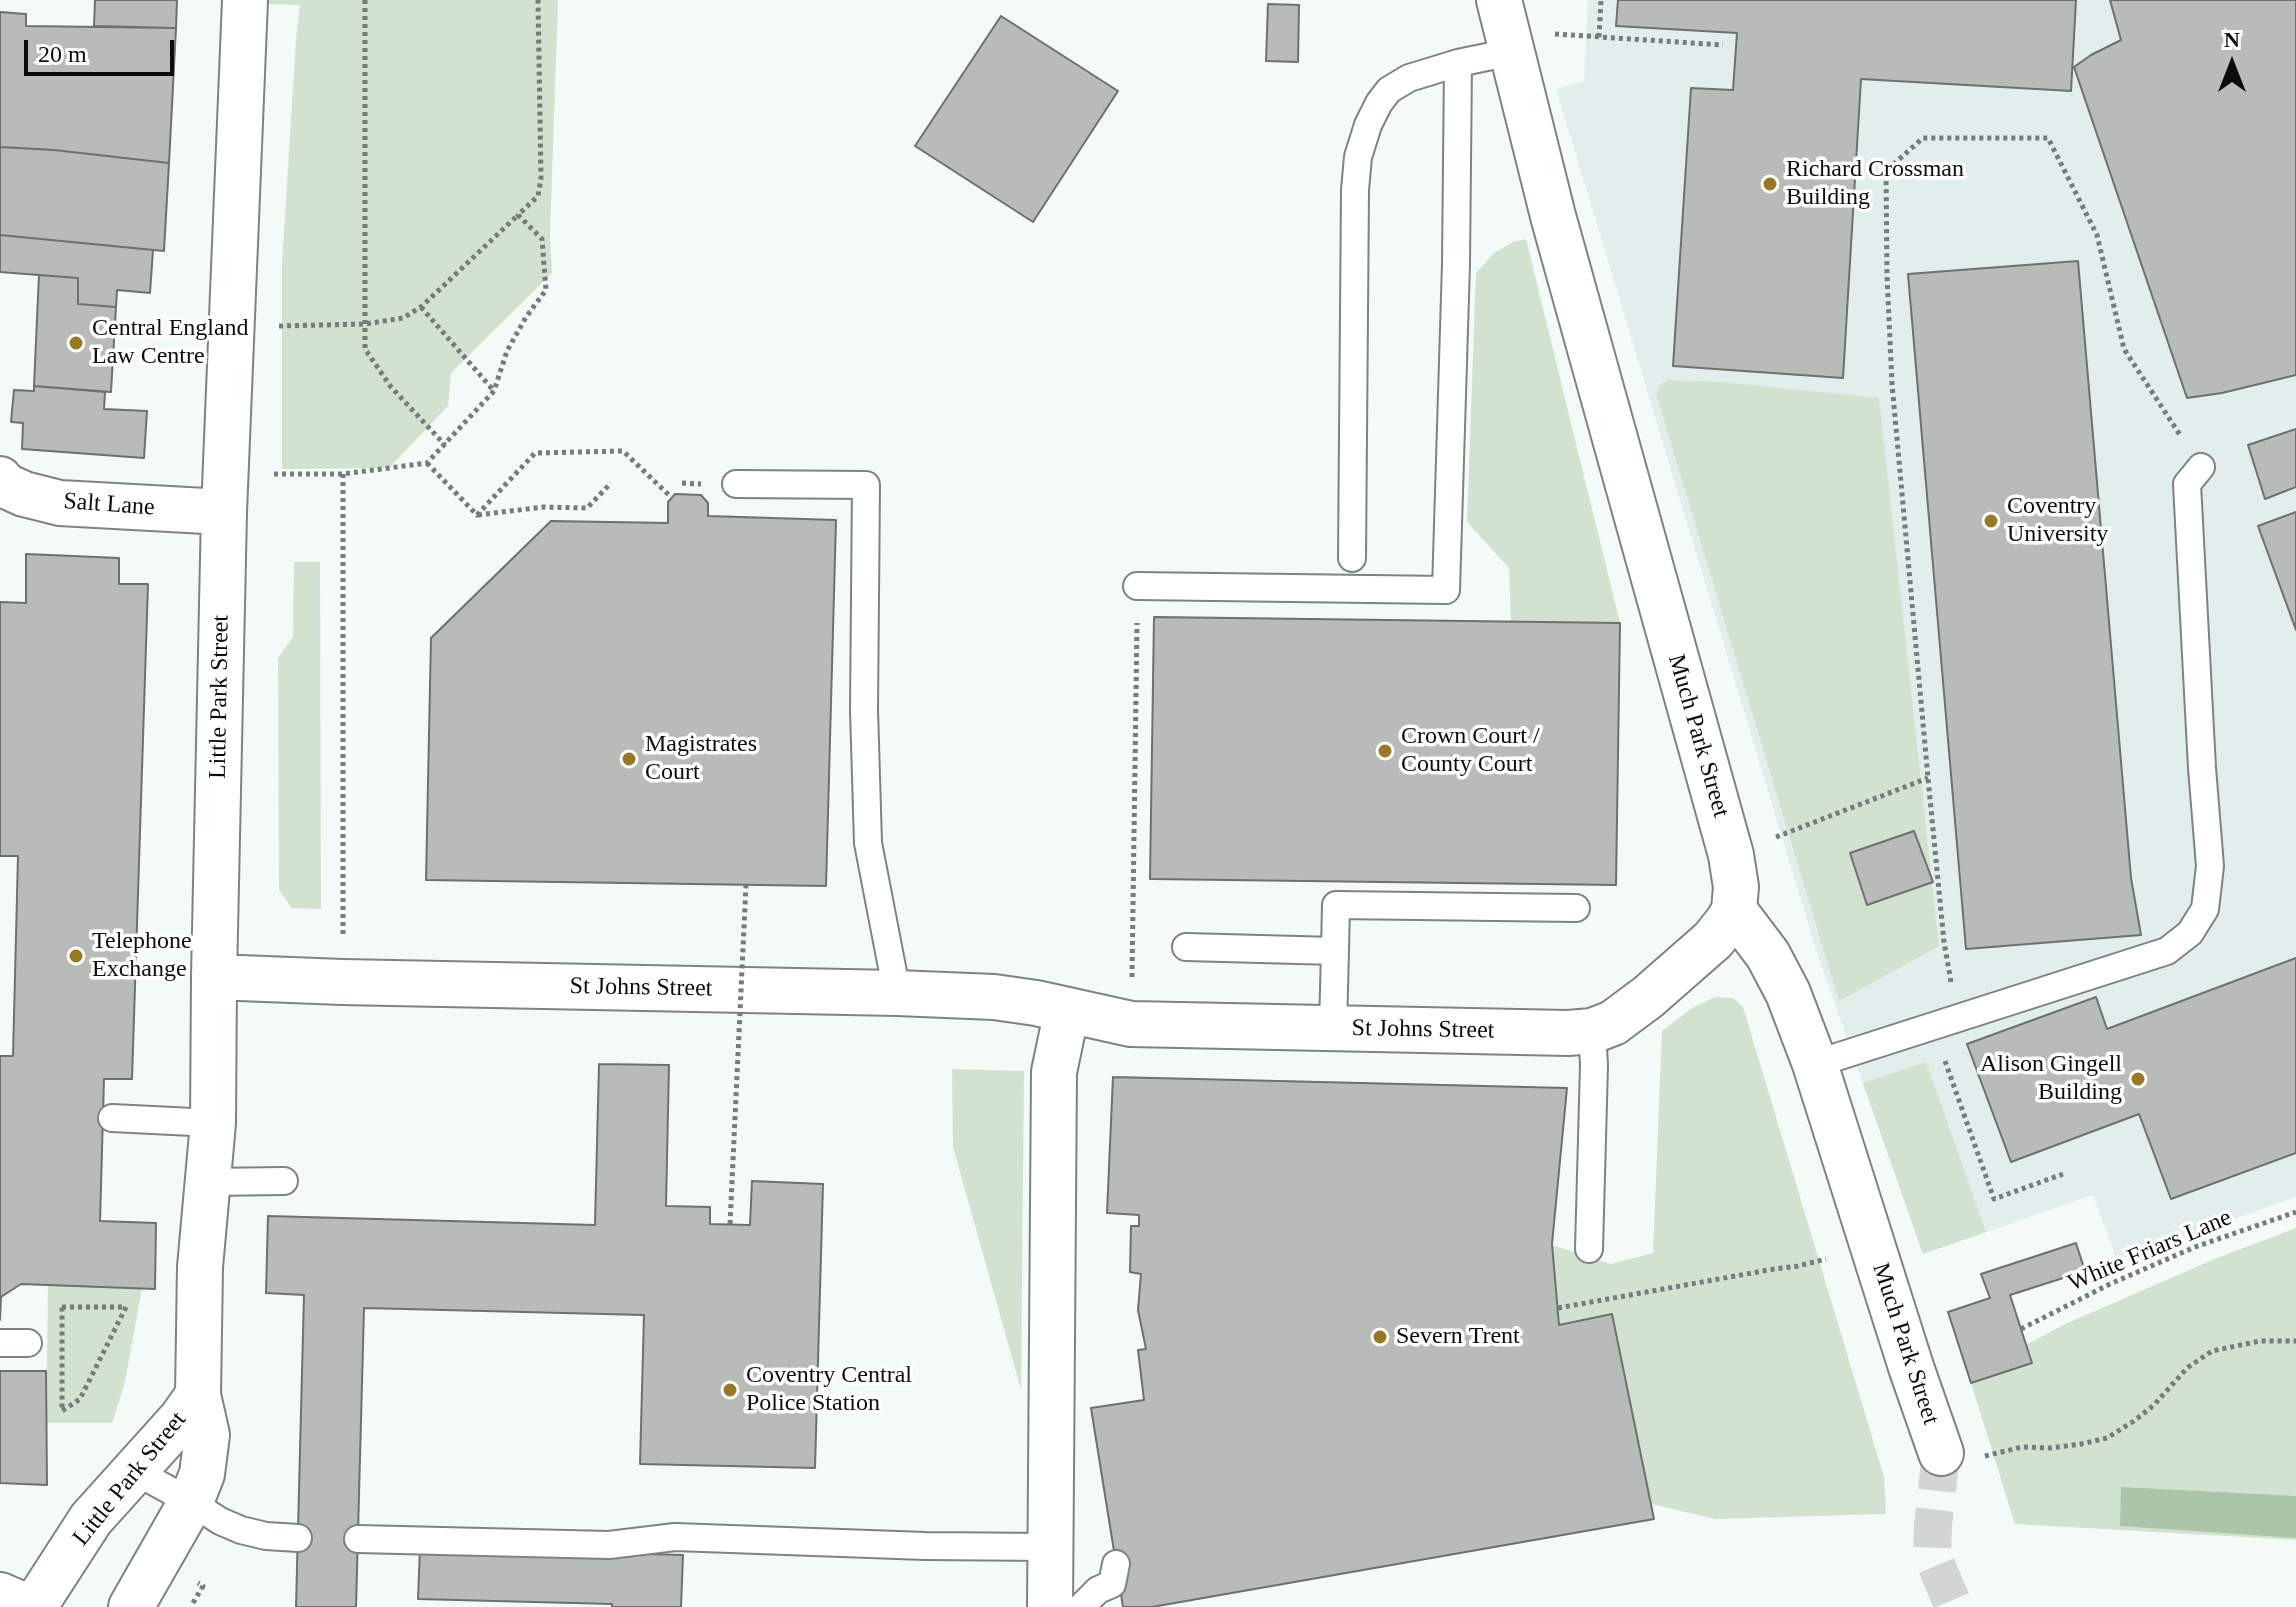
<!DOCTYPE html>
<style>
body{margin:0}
#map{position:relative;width:2296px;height:1607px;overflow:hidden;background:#f4faf8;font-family:Georgia,serif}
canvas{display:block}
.north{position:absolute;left:2192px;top:24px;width:80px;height:80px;-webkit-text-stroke:6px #fff;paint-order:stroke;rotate:0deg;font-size:22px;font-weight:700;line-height:32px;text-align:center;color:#0b0d0c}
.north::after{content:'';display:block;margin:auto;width:28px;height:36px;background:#0b0d0c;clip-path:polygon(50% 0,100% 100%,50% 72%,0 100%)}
.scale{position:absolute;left:24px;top:40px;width:150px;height:36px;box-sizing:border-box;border:4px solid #0b0d0c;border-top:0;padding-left:10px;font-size:24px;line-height:28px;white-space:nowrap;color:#0b0d0c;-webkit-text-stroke:6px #fff;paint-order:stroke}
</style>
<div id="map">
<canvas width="2296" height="1607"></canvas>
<div class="north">N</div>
<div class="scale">20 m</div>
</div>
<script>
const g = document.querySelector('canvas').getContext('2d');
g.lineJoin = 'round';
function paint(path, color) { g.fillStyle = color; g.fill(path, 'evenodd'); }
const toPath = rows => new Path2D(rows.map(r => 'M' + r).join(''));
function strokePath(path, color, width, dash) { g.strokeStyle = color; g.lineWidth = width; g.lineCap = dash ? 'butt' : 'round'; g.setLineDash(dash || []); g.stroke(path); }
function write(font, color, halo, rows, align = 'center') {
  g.font = font + ' Georgia,serif'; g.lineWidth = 7; g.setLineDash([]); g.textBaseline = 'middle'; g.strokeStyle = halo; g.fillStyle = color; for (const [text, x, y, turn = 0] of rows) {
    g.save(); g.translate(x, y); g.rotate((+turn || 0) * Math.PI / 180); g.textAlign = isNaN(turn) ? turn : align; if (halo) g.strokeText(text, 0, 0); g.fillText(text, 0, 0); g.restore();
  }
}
paint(toPath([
 [1588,0,2296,0,2296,1197,2117,1260,2093,1195,1923,1254,1817,953,1556,89,1584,81]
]), '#e1eeeb');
paint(toPath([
 [269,0,558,0,550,235,552,273,451,373,448,406,389,468,282,469,282,264,296,40,300,5,268,4],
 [1526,239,1620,623,1511,622,1509,568,1467,522,1476,273,1494,253,1513,242],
 [1668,380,1721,382,1879,398,1939,946,1839,1001,1656,394,1660,385],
 [294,562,320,562,321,909,292,908,279,890,278,658,293,637],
 [1715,997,1733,998,1743,1007,1884,1477,1886,1514,1715,1519,1651,1504,1612,1315,1559,1325,1552,1245,1611,1264,1653,1253,1662,1031,1692,1008],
 [1926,1062,1986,1232,1923,1254,1863,1083],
 [952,1069,1024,1071,1021,1390,953,1147],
 [2296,1228,2296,1540,2015,1524,1971,1383,2032,1363,2026,1345,2065,1324,2217,1258],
 [48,1285,142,1288,125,1382,112,1423,46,1423]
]), '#d1e3d0');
paint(toPath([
 [2121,1487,2296,1496,2296,1538,2120,1526]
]), '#acc4aa');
const building = toPath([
 [95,0,177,0,176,28,94,26,95,0],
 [1618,0,2076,0,2071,91,1861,79,1843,378,1673,366,1691,88,1733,90,1737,33,1616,26,1618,0],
 [2110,0,2296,0,2296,375,2222,393,2187,398,2074,67,2091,55,2121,40,2110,0],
 [1268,4,1299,5,1298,62,1266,61,1268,4],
 [0,12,26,14,26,26,176,28,169,163,54,150,0,147,0,12],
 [1001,16,1118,91,1033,222,915,146,1001,16],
 [0,147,54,150,169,163,164,251,0,235,0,147],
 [0,235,153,250,150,293,117,290,116,307,78,304,78,278,0,272,0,235],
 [2078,261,2131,878,2141,935,1966,949,1908,274,2078,261],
 [39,275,78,278,78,304,116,307,111,392,34,386,39,275],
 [34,386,105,392,104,409,147,411,144,458,22,449,23,423,11,422,14,390,34,391,34,386],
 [2296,429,2296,487,2265,499,2248,445,2296,429],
 [675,494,701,495,708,503,708,516,836,520,826,886,426,880,431,638,551,521,668,523,668,502,675,494],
 [2296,512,2296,630,2258,526,2296,512],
 [26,554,119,558,119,584,148,584,132,1079,104,1079,100,1221,156,1223,155,1289,21,1284,1,1297,0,1320,0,1056,13,1056,18,856,0,856,0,602,26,603,26,554],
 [1154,617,1620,623,1616,885,1150,879,1154,617],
 [1914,831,1933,882,1867,905,1850,853,1914,831],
 [2296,958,2296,1153,2171,1199,2139,1114,2011,1162,1967,1044,2096,997,2107,1029,2296,958],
 [599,1064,669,1065,666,1206,710,1207,710,1224,750,1225,752,1181,823,1184,815,1468,640,1464,644,1315,364,1308,356,1607,296,1607,304,1295,266,1293,268,1216,595,1225,599,1064],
 [1113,1077,1567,1088,1552,1244,1559,1325,1612,1314,1654,1519,1152,1607,1123,1607,1091,1408,1144,1400,1138,1350,1146,1349,1138,1310,1141,1274,1130,1272,1131,1226,1139,1226,1139,1215,1107,1213,1113,1077],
 [2076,1243,2085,1271,2010,1295,2032,1363,1971,1383,1948,1312,1990,1298,1981,1274,2076,1243],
 [0,1371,46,1371,47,1485,0,1483,0,1371],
 [420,1548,683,1555,681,1607,612,1607,612,1604,418,1599,420,1548]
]);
paint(building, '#b7bcb9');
strokePath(building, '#6c706e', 2);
strokePath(toPath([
 [1941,1453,1933,1526,1932,1555,1954,1607]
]), '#d1d6d5', 38, [38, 19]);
const service = toPath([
 [736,484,866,485,864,710,868,843,897,993],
 [1352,558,1355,190,1358,157,1368,125,1379,103,1389,90,1409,78,1458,63,1511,52],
 [1137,586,1446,590,1456,264,1458,63],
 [1186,947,1335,951,1336,905,1576,908],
 [1333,1028,1335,951],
 [1815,1064,2167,951,2190,933,2205,909,2210,866,2202,768,2187,484,2201,467],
 [112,1118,213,1123],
 [209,1182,284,1181],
 [1589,1249,1594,1065,1592,1031],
 [0,1343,28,1343],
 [133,1470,191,1502,220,1521,241,1530,266,1536,298,1538],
 [358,1539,609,1545,675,1537,925,1546,1050,1547],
 [1081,1607,1098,1590,1112,1584,1116,1564]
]);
const minor = toPath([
 [0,479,4,485,24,494,60,503,224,512],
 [1734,910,1768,955,1788,993,1815,1064,1911,1367,1941,1453],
 [1050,1607,1054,1072,1067,1010]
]);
const secondary = toPath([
 [214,977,342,982,897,993,994,997,1036,1003,1131,1024,1568,1033,1592,1031,1613,1023,1648,997,1713,940,1728,921,1734,910,1736,887,1731,855,1553,216,1499,0],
 [0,1595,23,1605],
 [36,1604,91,1519,181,1419,198,1395],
 [131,1607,191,1502,202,1474,207,1435,198,1395,200,1267,213,1123,214,977,224,512,245,0]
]);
strokePath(service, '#7e8382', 30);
strokePath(minor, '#7e8382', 48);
strokePath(secondary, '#7e8382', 48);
strokePath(toPath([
 [365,0,365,349,391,387,445,445],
 [1555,34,1723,45],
 [1599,37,1601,0],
 [421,307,494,391],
 [279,326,365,324,403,318,421,307,518,215],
 [427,463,477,515,535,453,623,451,672,498],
 [274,474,343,474,427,463,494,391,507,351,526,317,546,290,542,239,518,215,538,196,541,178,538,0],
 [343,474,343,937],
 [682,483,701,484],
 [478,515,543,507,587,508,611,483],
 [1776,837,1928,778],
 [1132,977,1137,623],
 [1951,982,1944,942,1928,778,1892,384,1887,276,1886,171,1923,138,2048,138,2097,235,2124,349,2180,435],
 [1945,1061,1994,1199,2063,1174],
 [62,1307,126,1307,80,1399,62,1411,62,1307],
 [1558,1308,1774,1269,1798,1266,1826,1259],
 [2021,1329,2110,1284,2195,1247,2296,1212],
 [1985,1456,2022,1447,2050,1448,2081,1444,2107,1438,2134,1421,2154,1405,2187,1368,2212,1351,2260,1341,2296,1341],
 [193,1603,203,1586,198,1583]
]), '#777b7a', 5, [4, 4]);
strokePath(service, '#fff', 26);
strokePath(minor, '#fff', 44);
strokePath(secondary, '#fff', 44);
strokePath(toPath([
 [730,1224,746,885]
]), '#777b7a', 5, [4, 4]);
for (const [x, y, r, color] of [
 [1770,184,8,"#987921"],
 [76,343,8,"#987921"],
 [1991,521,8,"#987921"],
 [1385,751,8,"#987921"],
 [629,759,8,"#987921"],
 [76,956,8,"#987921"],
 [2138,1079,8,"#987921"],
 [1380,1337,8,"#987921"],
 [730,1390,8,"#987921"]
]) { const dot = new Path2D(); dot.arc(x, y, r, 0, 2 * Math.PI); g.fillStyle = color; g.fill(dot); strokePath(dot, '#fff', 3); }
write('24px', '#0b0d0c', '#fff', [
 ["Richard Crossman",1786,170],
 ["Building",1786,198],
 ["Central England",92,329],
 ["Law Centre",92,357],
 ["Coventry",2007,507],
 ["University",2007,535],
 ["Crown Court /",1401,737],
 ["County Court",1401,765],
 ["Magistrates",645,745],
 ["Court",645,773],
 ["Telephone",92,942],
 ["Exchange",92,970],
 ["Alison Gingell",2122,1065,"right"],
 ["Building",2122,1093,"right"],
 ["Severn Trent",1396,1337],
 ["Coventry Central",746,1376],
 ["Police Station",746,1404]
], 'left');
write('24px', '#0b0d0c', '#fff', [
 ["Salt Lane",109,505,4],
 ["Little Park Street",220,697,-89],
 ["Much Park Street",1698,736,74],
 ["St Johns Street",641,988,1],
 ["St Johns Street",1423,1030,1],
 ["White Friars Lane",2150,1251,-23],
 ["Much Park Street",1905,1344,72],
 ["Little Park Street",130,1479,-51]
]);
</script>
